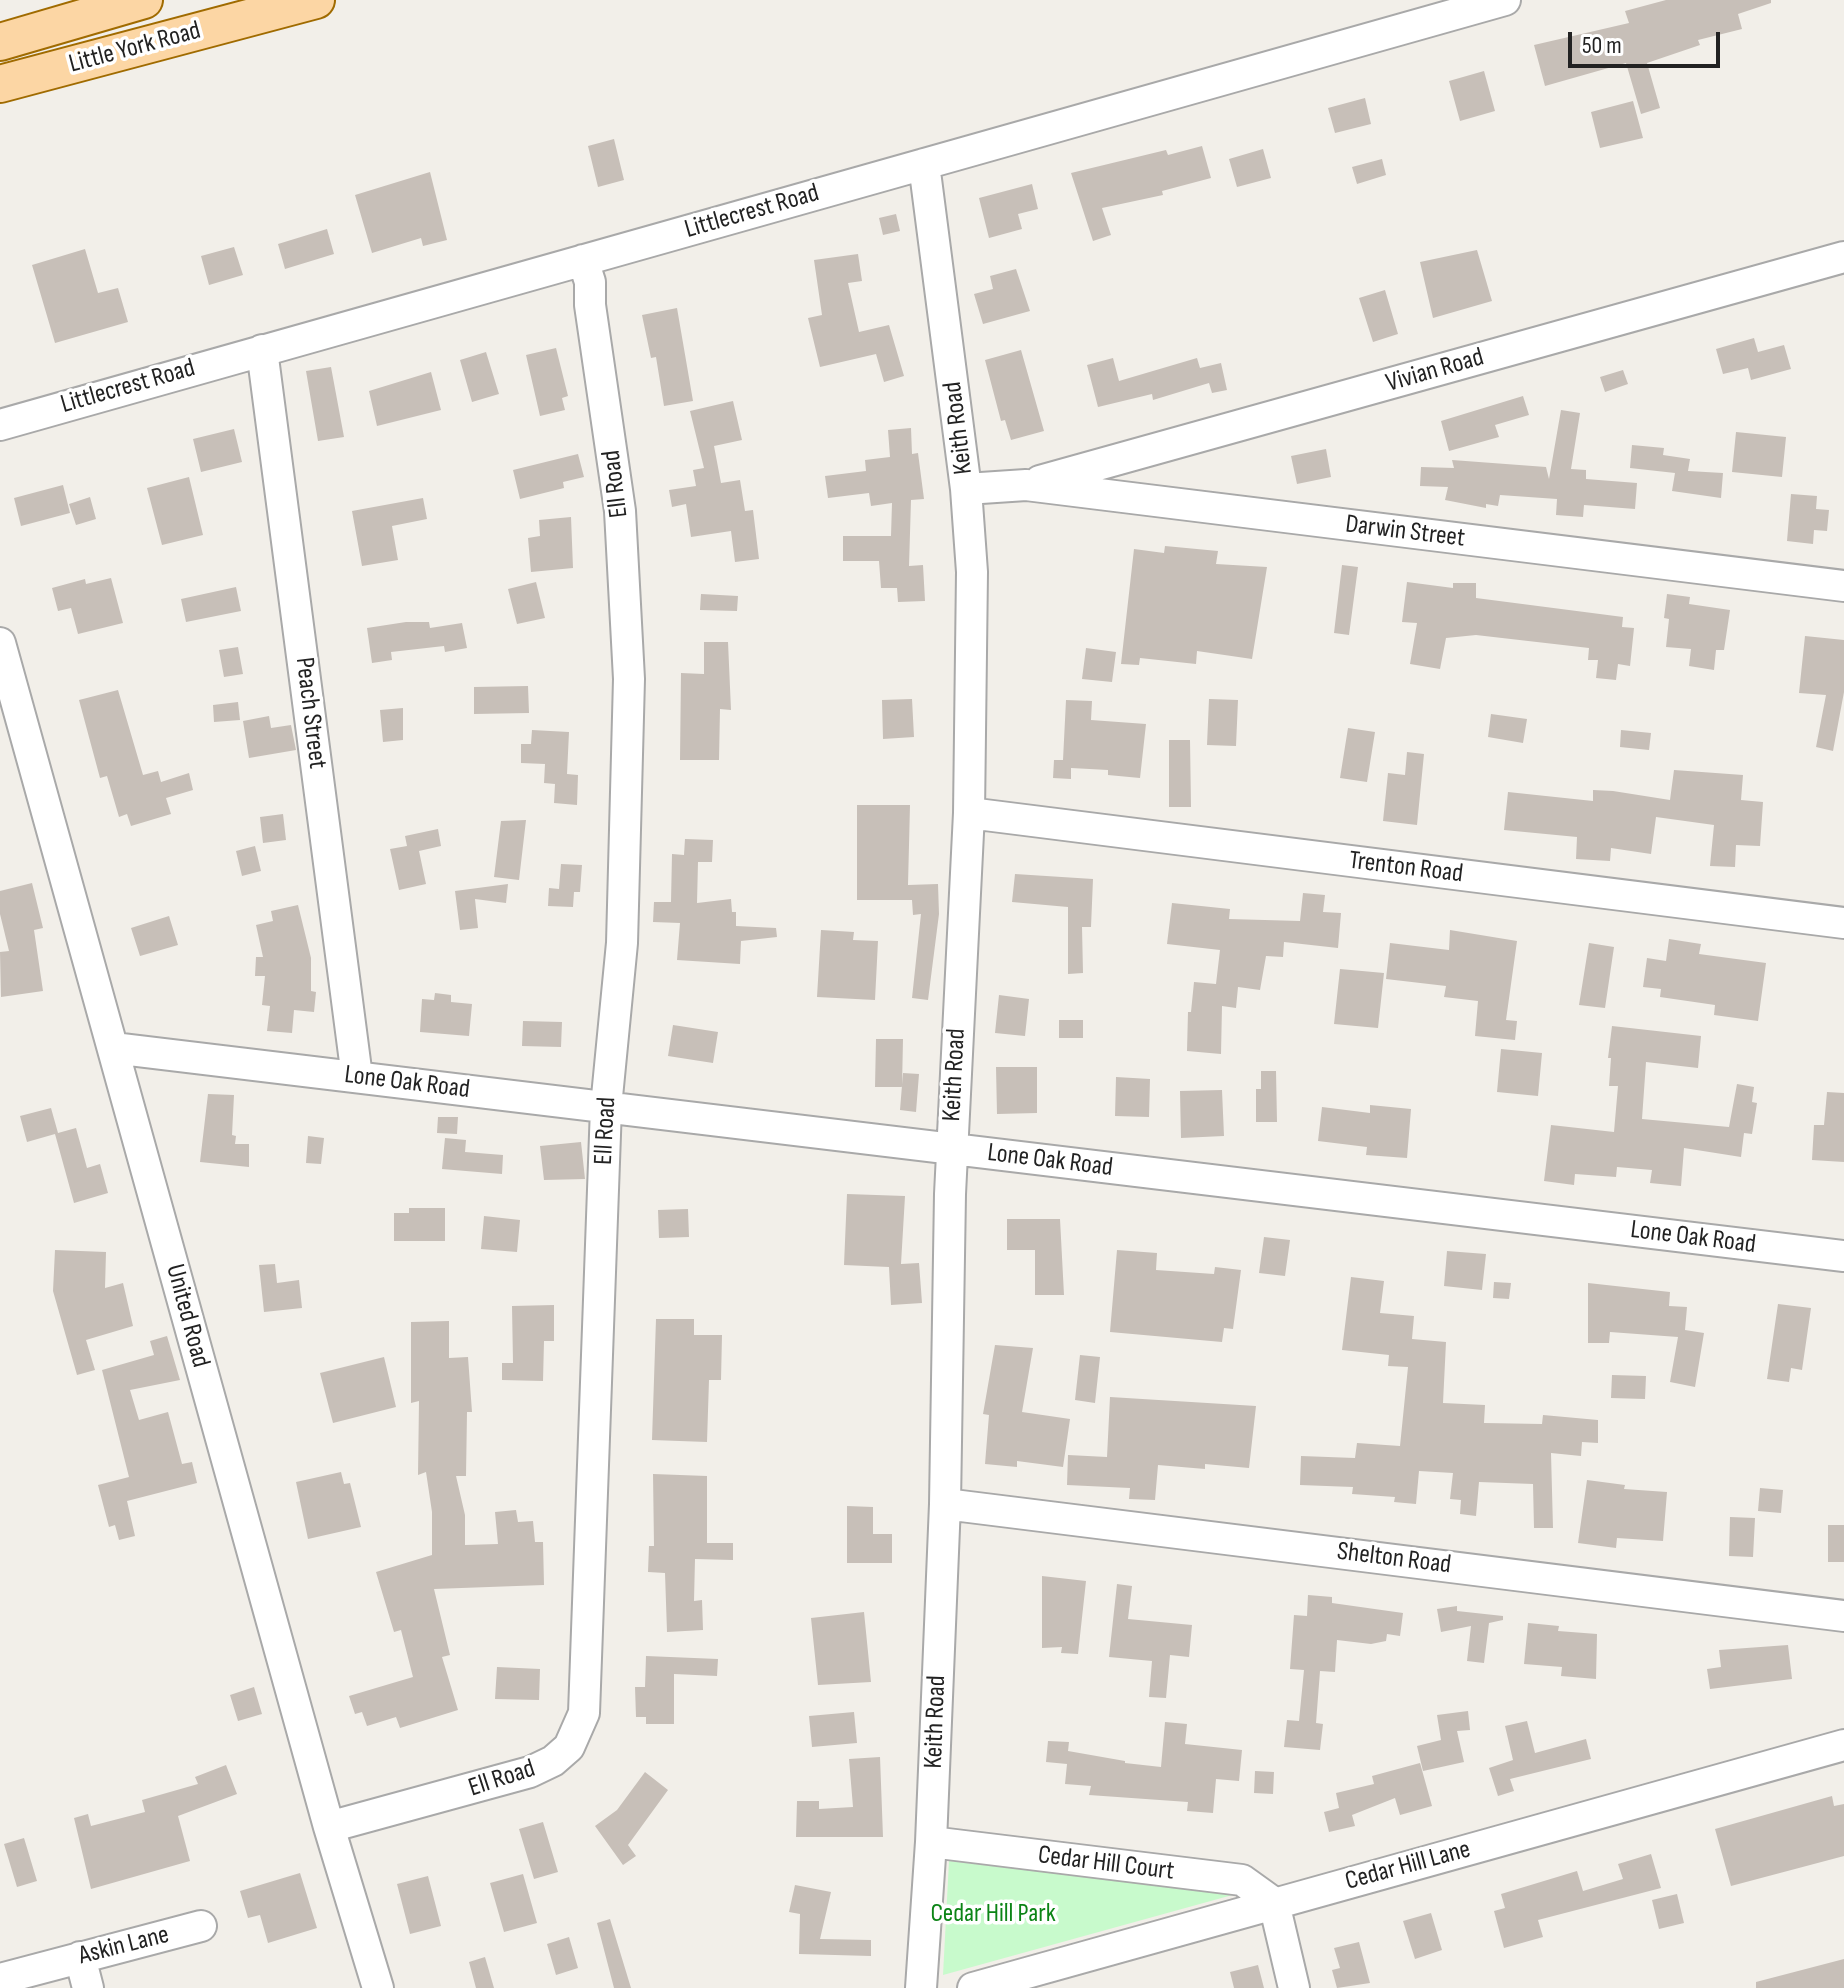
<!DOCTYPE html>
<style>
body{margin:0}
#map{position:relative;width:1844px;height:1988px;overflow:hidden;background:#f2efe9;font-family:"Sofia Sans Condensed",sans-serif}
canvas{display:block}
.scale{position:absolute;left:1568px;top:32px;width:152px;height:36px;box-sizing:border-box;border:4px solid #222;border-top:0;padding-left:10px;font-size:24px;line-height:28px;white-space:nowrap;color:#222;-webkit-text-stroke:6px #fff;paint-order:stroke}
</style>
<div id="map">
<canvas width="1844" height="1988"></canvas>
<div class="scale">50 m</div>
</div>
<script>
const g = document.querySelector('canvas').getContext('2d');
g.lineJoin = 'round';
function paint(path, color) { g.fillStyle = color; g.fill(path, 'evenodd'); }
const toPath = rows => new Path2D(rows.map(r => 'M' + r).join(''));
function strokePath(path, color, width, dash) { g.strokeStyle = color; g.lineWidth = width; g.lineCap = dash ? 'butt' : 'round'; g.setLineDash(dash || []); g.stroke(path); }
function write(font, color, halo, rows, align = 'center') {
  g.font = font + ' "Sofia Sans Condensed",sans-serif'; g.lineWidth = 7; g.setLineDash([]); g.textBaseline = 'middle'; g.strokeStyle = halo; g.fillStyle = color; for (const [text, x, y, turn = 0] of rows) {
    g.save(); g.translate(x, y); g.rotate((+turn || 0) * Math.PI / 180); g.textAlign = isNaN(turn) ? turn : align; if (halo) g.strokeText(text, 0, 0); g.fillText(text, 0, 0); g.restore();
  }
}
paint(toPath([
 [949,1861,1236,1894,943,1975]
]), '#c8facc');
paint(toPath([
 [1666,0,1771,0,1771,3,1738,14,1742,29,1698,40,1700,45,1647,63,1660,108,1641,114,1626,63,1545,86,1534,45,1629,23,1625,11],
 [1484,71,1495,111,1460,121,1449,81],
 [1365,98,1371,124,1335,133,1328,108],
 [1633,101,1643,138,1600,148,1591,112],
 [614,139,624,180,598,187,588,146],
 [1202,146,1211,178,1162,191,1163,195,1102,208,1111,235,1093,241,1071,173,1166,150,1168,155],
 [1263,149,1271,178,1237,187,1229,159],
 [1382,159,1386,175,1357,184,1352,167],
 [430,172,447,240,423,246,421,238,372,253,355,195],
 [1032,184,1038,209,1018,214,1022,229,989,238,979,198],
 [896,214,900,231,883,235,879,218],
 [327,229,334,254,285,269,278,244],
 [234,247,243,275,209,285,201,256],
 [85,249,98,293,118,288,128,322,55,343,32,265],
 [1477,250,1492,301,1433,318,1420,262],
 [858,254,862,281,848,283,859,332,889,325,904,376,884,382,876,354,820,367,808,318,822,315,814,260],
 [1016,269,1030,311,983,324,974,294,993,289,990,276],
 [1385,290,1398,334,1373,342,1359,298],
 [677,308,693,401,664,406,656,357,651,358,642,315],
 [1754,338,1758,352,1784,345,1791,369,1751,380,1748,368,1723,374,1716,349],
 [556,348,568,396,562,398,565,410,540,416,526,355],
 [1021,350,1044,431,1011,440,1005,420,1001,421,985,360],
 [486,352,499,394,472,402,460,360],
 [1113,358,1119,381,1197,358,1200,368,1221,363,1227,390,1212,393,1209,383,1153,400,1152,394,1098,407,1087,365],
 [331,367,344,437,318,441,306,371],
 [1623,370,1628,384,1605,392,1600,377],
 [431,372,441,410,377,426,369,391],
 [1523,396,1529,415,1495,425,1499,437,1449,451,1441,421],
 [733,401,742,440,714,446,721,483,740,480,745,511,753,510,759,559,735,562,731,531,691,537,686,504,672,507,669,490,696,486,693,470,704,468,690,411],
 [1561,410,1580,413,1571,469,1586,470,1586,479,1637,483,1635,509,1584,505,1583,517,1556,515,1557,499,1500,495,1498,506,1486,504,1486,508,1445,500,1448,487,1420,486,1421,467,1454,468,1452,460,1546,467,1549,479],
 [911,428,912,454,918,453,924,499,911,500,909,566,923,565,925,601,898,602,897,588,881,588,879,561,843,561,843,536,891,536,892,503,871,506,869,493,828,498,825,476,866,471,865,460,890,457,888,430],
 [234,429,242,462,201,472,193,439],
 [1736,432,1786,437,1782,477,1732,472],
 [1632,445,1664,448,1663,455,1690,459,1688,471,1723,473,1721,498,1672,491,1675,473,1630,468],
 [1326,449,1331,477,1297,484,1291,456],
 [578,454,584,477,563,482,564,488,520,499,513,470],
 [189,477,203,535,162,545,147,488],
 [63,485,70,513,21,526,14,498],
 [1791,494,1817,496,1816,509,1829,510,1827,531,1814,530,1813,544,1787,541],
 [90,497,96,519,76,525,69,504],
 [423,498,427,519,392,526,398,560,362,566,352,511],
 [571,517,573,568,531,572,528,538,540,536,539,520],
 [1165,546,1218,551,1216,564,1267,567,1252,659,1197,651,1196,664,1140,658,1139,665,1121,664,1134,549,1164,553],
 [1342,565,1358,567,1349,635,1334,633],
 [111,578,123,623,78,634,71,608,58,611,52,588,85,579,86,584],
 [536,582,545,618,517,624,508,589],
 [1407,582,1453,588,1453,583,1476,583,1476,598,1623,617,1622,627,1634,628,1630,666,1618,664,1616,680,1596,678,1598,660,1588,660,1589,648,1476,635,1446,638,1440,669,1410,664,1417,623,1402,622],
 [236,587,241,611,186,622,181,599],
 [701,594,738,596,737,611,700,610],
 [1667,594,1690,597,1689,604,1730,610,1724,650,1716,650,1714,670,1689,666,1691,649,1666,647,1669,619,1664,618],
 [406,622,429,622,430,628,462,623,467,648,445,652,444,646,391,652,392,660,372,663,367,628],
 [1805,636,1844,640,1844,692,1833,751,1816,747,1826,695,1799,693],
 [704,642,728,642,731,710,720,709,719,760,680,760,681,673,704,674],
 [238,647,243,674,224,677,219,650],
 [1086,648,1116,652,1112,682,1082,679],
 [528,686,529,713,474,714,474,687],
 [118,690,143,775,158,771,161,782,189,773,193,790,166,798,171,814,131,826,127,814,119,817,107,776,100,778,79,700],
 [912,699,914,737,883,739,882,700],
 [1209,699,1238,700,1236,746,1207,745],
 [1066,700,1092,701,1091,720,1146,724,1140,778,1108,775,1108,770,1071,768,1071,779,1053,778,1054,760,1063,760],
 [238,702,240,720,214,722,213,705],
 [403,708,403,740,383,742,380,710],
 [1491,714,1527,719,1523,743,1488,737],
 [269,716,271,728,291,725,296,750,249,758,243,721],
 [1348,728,1375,732,1367,782,1340,778],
 [532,730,569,732,567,774,578,775,577,805,554,803,555,784,544,783,545,764,521,763,521,744,531,744],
 [1621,730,1651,733,1649,750,1620,747],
 [1169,740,1190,740,1191,807,1169,807],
 [1407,752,1424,754,1417,825,1383,821,1388,773,1405,775],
 [1674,770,1743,775,1741,800,1763,802,1760,846,1736,845,1735,867,1710,866,1714,825,1656,817,1651,854,1611,848,1610,861,1576,859,1577,837,1504,830,1508,792,1593,801,1593,790,1613,791,1670,800],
 [857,805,910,805,908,885,938,884,939,914,928,1000,912,998,921,914,913,915,912,900,857,900],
 [283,814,286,840,263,843,260,817],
 [526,820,519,880,494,877,501,821],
 [438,829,441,846,419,851,426,884,399,890,390,849,407,846,405,836],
 [685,839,713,840,712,862,698,862,697,903,731,899,732,912,736,912,736,926,776,928,777,937,741,941,740,964,677,960,680,923,653,922,654,902,671,902,672,854,684,855],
 [255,846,261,871,242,876,236,851],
 [561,864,582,865,580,892,574,892,573,907,548,906,549,888,559,889],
 [1015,874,1093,879,1091,927,1082,927,1083,973,1068,974,1068,907,1012,902],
 [32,883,43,928,34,930,43,991,1,997,0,952,9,951,0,914,0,891],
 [508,884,506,903,475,899,478,928,460,930,455,891],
 [1303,893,1325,895,1323,912,1341,913,1338,948,1284,942,1283,957,1266,956,1260,990,1238,987,1236,1008,1222,1006,1221,1054,1187,1051,1188,1012,1191,1012,1194,982,1216,984,1220,950,1167,944,1172,903,1230,909,1229,919,1300,921],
 [298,905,311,958,311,991,316,992,314,1012,294,1010,292,1033,267,1031,270,1006,262,1005,265,976,255,976,256,957,263,957,256,925,273,921,271,911],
 [169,916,178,945,140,956,131,928],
 [821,930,854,932,853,940,878,941,875,1000,817,997],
 [1450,930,1517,941,1506,1020,1517,1021,1515,1040,1475,1036,1478,1001,1444,997,1446,986,1386,979,1390,943,1449,950],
 [1669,939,1701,944,1699,954,1766,963,1758,1021,1714,1015,1715,1005,1660,997,1661,989,1643,987,1647,958,1666,961],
 [1589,943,1614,947,1605,1008,1579,1005],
 [1340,969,1384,973,1378,1028,1334,1024],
 [435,993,451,995,451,1002,472,1004,469,1036,420,1032,422,999,434,1000],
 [999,995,1029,999,1025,1036,995,1033],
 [1059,1020,1083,1020,1083,1038,1059,1038],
 [523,1021,562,1022,561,1047,522,1046],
 [673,1025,718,1032,713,1063,668,1056],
 [1612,1026,1701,1036,1698,1068,1646,1062,1642,1119,1729,1127,1737,1084,1754,1087,1752,1102,1757,1103,1752,1134,1744,1133,1741,1157,1684,1148,1681,1186,1650,1183,1652,1170,1617,1167,1616,1177,1575,1174,1574,1185,1544,1181,1551,1125,1614,1132,1618,1086,1609,1086,1611,1058,1608,1058],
 [876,1039,903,1039,902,1087,875,1087],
 [1501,1049,1542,1053,1538,1096,1497,1092],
 [996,1067,1037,1067,1037,1113,997,1114],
 [1261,1071,1276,1071,1277,1122,1256,1122,1256,1089,1261,1089],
 [903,1073,919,1074,916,1112,900,1110],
 [1116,1077,1150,1079,1149,1117,1115,1116],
 [1222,1090,1224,1136,1181,1138,1180,1091],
 [1827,1092,1844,1093,1844,1162,1812,1160,1814,1125,1824,1125],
 [208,1094,234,1095,232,1135,236,1136,235,1144,249,1144,249,1167,200,1162],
 [1370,1105,1411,1109,1407,1158,1366,1155,1367,1147,1318,1141,1322,1107,1370,1113],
 [51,1108,58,1133,76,1128,87,1168,100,1164,108,1193,74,1203,55,1134,27,1142,20,1116],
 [438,1117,458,1117,457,1134,437,1133],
 [308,1136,324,1138,321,1164,306,1163],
 [445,1138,466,1140,465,1152,503,1155,502,1174,442,1169],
 [581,1142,585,1179,544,1180,540,1146],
 [847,1194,905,1196,901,1264,919,1263,922,1303,891,1305,889,1267,844,1265],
 [409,1208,445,1208,445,1241,394,1241,394,1213,409,1213],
 [688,1209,689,1237,659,1238,658,1210],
 [484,1216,520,1220,517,1252,481,1249],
 [1007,1219,1060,1219,1064,1295,1035,1295,1035,1250,1007,1250],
 [1264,1237,1290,1240,1285,1276,1259,1273],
 [55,1250,106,1252,105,1288,123,1283,133,1326,86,1340,95,1370,77,1375,53,1291],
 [1117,1250,1157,1253,1156,1270,1214,1274,1215,1267,1241,1270,1233,1329,1224,1328,1222,1342,1110,1332],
 [1447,1251,1486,1254,1482,1290,1444,1286],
 [275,1264,277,1283,299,1280,302,1308,264,1312,259,1265],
 [1351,1277,1384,1281,1380,1313,1414,1316,1412,1339,1446,1342,1443,1403,1485,1405,1484,1423,1542,1424,1543,1415,1598,1420,1598,1443,1582,1442,1581,1456,1551,1453,1553,1528,1534,1528,1533,1484,1479,1482,1476,1516,1460,1514,1461,1500,1450,1499,1453,1473,1419,1471,1416,1504,1394,1502,1395,1497,1352,1494,1353,1487,1300,1485,1301,1456,1355,1458,1357,1443,1400,1446,1408,1367,1388,1366,1389,1355,1342,1350],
 [1494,1282,1511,1283,1509,1299,1493,1298],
 [1588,1283,1670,1292,1669,1306,1687,1307,1685,1330,1704,1333,1695,1387,1670,1382,1678,1337,1610,1332,1609,1343,1588,1343],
 [1778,1304,1811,1308,1802,1370,1791,1368,1789,1382,1767,1379],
 [554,1305,554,1341,544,1341,543,1381,502,1380,502,1363,513,1363,512,1306],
 [656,1319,694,1319,694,1335,722,1335,721,1380,709,1380,707,1442,652,1440],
 [449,1321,449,1358,468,1357,472,1412,467,1412,466,1476,456,1476,465,1515,465,1545,498,1544,495,1512,516,1510,518,1522,533,1521,535,1542,543,1542,544,1585,434,1589,450,1655,442,1657,458,1710,400,1728,396,1717,367,1726,362,1712,355,1714,349,1696,413,1677,401,1630,394,1632,376,1572,432,1555,432,1512,426,1472,418,1475,419,1401,411,1403,411,1322],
 [167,1336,180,1380,130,1390,139,1420,168,1412,182,1464,192,1462,197,1483,127,1501,135,1536,119,1540,115,1525,109,1527,98,1485,129,1477,102,1370,154,1355,150,1341],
 [995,1345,1033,1348,1022,1412,1070,1419,1063,1467,1017,1461,1017,1467,985,1464,989,1415,983,1414],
 [1080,1355,1100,1357,1095,1403,1075,1400],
 [384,1357,396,1407,333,1423,320,1373],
 [1612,1375,1646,1376,1645,1399,1611,1398],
 [1110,1397,1256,1406,1249,1468,1205,1464,1205,1469,1158,1465,1155,1500,1129,1499,1130,1488,1067,1485,1068,1455,1107,1457],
 [341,1472,344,1484,350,1483,361,1527,308,1539,296,1482],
 [653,1474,707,1476,707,1543,733,1543,733,1560,695,1559,694,1601,702,1600,703,1630,667,1632,665,1573,648,1572,649,1546,654,1546],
 [1587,1480,1625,1485,1624,1489,1667,1492,1663,1541,1617,1538,1616,1548,1578,1543],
 [1760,1488,1783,1490,1781,1513,1758,1511],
 [847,1506,873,1507,873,1534,892,1534,892,1563,847,1563],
 [1730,1517,1755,1518,1753,1557,1729,1556],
 [1828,1525,1844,1525,1844,1562,1828,1562],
 [1042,1576,1086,1581,1078,1654,1061,1653,1062,1647,1042,1648],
 [1117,1584,1132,1586,1128,1619,1192,1625,1189,1657,1170,1655,1166,1698,1149,1697,1152,1661,1109,1657],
 [1308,1595,1332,1597,1332,1603,1403,1613,1400,1636,1387,1634,1386,1641,1371,1644,1337,1640,1335,1672,1320,1671,1316,1723,1323,1724,1320,1750,1284,1747,1287,1720,1299,1721,1304,1670,1290,1669,1294,1615,1307,1616],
 [1457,1606,1457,1611,1503,1616,1503,1620,1489,1623,1484,1663,1467,1661,1471,1626,1441,1632,1437,1609],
 [864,1612,871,1682,818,1685,811,1618],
 [1528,1623,1559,1626,1558,1631,1597,1634,1596,1679,1561,1676,1562,1667,1524,1664],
 [1788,1645,1792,1679,1710,1689,1707,1669,1721,1667,1719,1650],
 [646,1656,718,1659,717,1676,674,1674,674,1724,646,1724,646,1717,636,1717,635,1687,645,1687],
 [497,1667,540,1669,539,1700,495,1699],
 [254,1687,262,1714,238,1721,230,1695],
 [1468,1711,1470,1730,1457,1731,1464,1762,1423,1771,1417,1746,1441,1740,1437,1715],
 [854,1712,857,1743,812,1747,809,1716],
 [1527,1721,1535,1753,1586,1739,1591,1759,1510,1779,1514,1791,1498,1796,1489,1768,1513,1760,1505,1726],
 [1165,1722,1187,1724,1185,1744,1242,1750,1239,1781,1216,1779,1213,1813,1187,1811,1188,1802,1089,1795,1091,1786,1065,1784,1067,1764,1046,1762,1048,1741,1069,1742,1068,1751,1125,1761,1125,1763,1161,1767],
 [880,1757,883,1837,796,1837,797,1801,819,1801,819,1809,853,1807,849,1759],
 [1420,1763,1432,1806,1400,1815,1395,1798,1352,1815,1355,1826,1329,1832,1324,1812,1339,1808,1336,1793,1374,1784,1372,1776],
 [226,1765,237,1794,178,1816,190,1861,91,1889,74,1818,88,1814,91,1826,145,1812,142,1800,198,1784,195,1777],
 [1255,1771,1274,1772,1273,1794,1254,1793],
 [645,1772,668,1790,628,1845,636,1856,623,1865,595,1826,617,1810],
 [1832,1796,1834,1806,1844,1804,1844,1856,1731,1886,1715,1829],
 [543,1822,558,1872,534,1879,519,1829],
 [24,1838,37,1881,17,1887,4,1844],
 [1651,1854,1661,1888,1538,1920,1543,1937,1504,1948,1494,1911,1505,1908,1501,1894,1577,1871,1583,1891,1623,1879,1618,1864],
 [300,1873,317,1928,268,1943,260,1915,248,1918,240,1891],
 [523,1874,537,1923,504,1932,490,1883],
 [428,1876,441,1926,410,1934,397,1884],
 [795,1885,831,1892,820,1939,871,1940,871,1956,799,1954,800,1914,789,1912],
 [1677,1894,1684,1923,1659,1929,1652,1900],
 [1431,1913,1442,1950,1415,1959,1403,1921],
 [610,1919,631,1988,614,1988,597,1923],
 [569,1937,578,1968,556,1975,547,1944],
 [1359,1942,1370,1983,1337,1988,1332,1970,1340,1968,1334,1948],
 [485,1957,494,1988,476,1988,469,1962],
 [1844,1959,1844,1988,1756,1988,1756,1982],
 [1258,1965,1264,1988,1234,1988,1230,1972]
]), '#c7bfb8');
const minor = toPath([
 [262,350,357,1077],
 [0,425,1505,0],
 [1040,481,1844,257],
 [966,489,1026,485,1844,586],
 [0,643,329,1827,378,1988],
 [969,813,1844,923],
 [113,1048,1844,1256],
 [945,1504,1844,1616],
 [329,1827,530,1772,553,1761,569,1747,584,1713,606,1107,622,943,629,679,620,511,590,305,590,282,583,260],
 [931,1842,1242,1880,1274,1903],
 [1274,1903,1294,1988],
 [80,1957,88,1988],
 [0,1979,201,1926],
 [921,1988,931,1842,945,1504,950,1194,969,813,972,572,966,489,924,164],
 [973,1988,1844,1745]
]);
const major = toPath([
 [0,42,144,0],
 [0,84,316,0]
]);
strokePath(minor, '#a9a9a9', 34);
strokePath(major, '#a06b00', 40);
strokePath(minor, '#fff', 30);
strokePath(major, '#fcd6a4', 36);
write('26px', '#222', '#fff', [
 ["Little York Road",135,48,-15],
 ["Littlecrest Road",752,212,-16],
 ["Vivian Road",1435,371,-16],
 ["Littlecrest Road",128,387,-16],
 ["Keith Road",959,428,-97],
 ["Ell Road",616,484,-97],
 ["Darwin Street",1405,532,7],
 ["Peach Street",310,713,83],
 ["Trenton Road",1406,868,7],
 ["Keith Road",955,1075,-87],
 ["Lone Oak Road",407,1083,7],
 ["Ell Road",606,1131,-87],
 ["Lone Oak Road",1050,1161,7],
 ["Lone Oak Road",1693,1238,7],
 ["United Road",187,1316,75],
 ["Shelton Road",1394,1559,7],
 ["Keith Road",936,1722,-88],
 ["Ell Road",502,1779,-18],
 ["Cedar Hill Court",1106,1864,7],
 ["Cedar Hill Lane",1408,1866,-15],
 ["Askin Lane",124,1946,-14]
]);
write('26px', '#0c8416', '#fff', [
 ["Cedar Hill Park",993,1914]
]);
</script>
